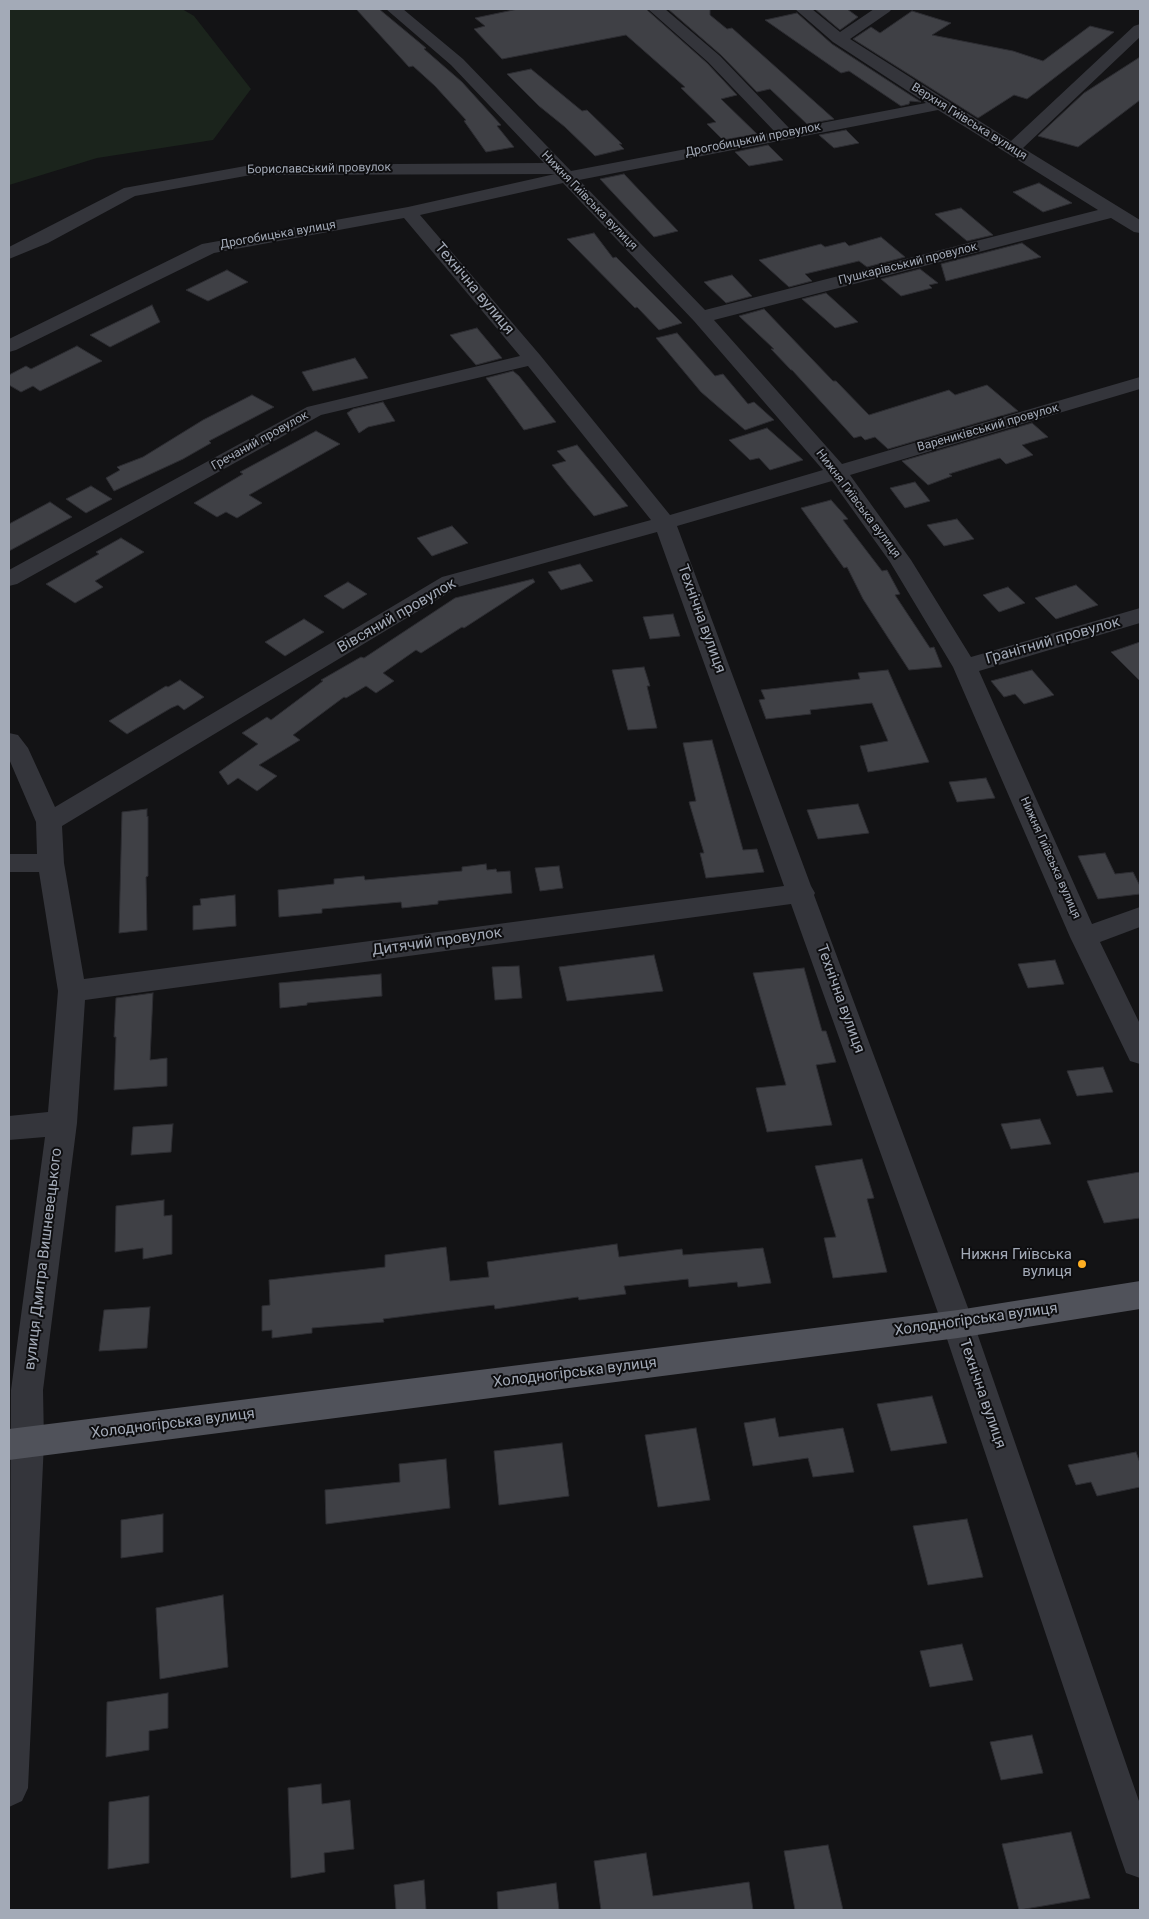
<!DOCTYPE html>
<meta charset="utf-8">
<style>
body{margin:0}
#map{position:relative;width:1149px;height:1919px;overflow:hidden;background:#131315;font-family:Roboto,sans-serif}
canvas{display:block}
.frame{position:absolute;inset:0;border:10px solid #a3aab7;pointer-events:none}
</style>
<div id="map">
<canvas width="1149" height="1919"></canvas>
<div class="frame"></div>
</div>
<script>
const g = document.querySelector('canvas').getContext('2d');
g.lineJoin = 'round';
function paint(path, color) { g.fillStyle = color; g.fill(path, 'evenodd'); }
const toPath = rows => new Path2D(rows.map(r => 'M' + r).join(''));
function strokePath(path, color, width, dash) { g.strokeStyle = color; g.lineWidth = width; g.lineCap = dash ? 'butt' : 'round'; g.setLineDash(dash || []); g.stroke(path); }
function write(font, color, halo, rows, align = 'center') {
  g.font = font + ' Roboto,sans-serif'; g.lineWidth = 4; g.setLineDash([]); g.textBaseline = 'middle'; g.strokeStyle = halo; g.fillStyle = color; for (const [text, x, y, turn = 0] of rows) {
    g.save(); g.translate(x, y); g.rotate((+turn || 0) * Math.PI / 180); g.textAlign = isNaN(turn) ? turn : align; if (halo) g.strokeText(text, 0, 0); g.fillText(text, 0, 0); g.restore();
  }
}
paint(toPath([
 [9,9,182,9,194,16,251,89,213,140,97,158,9,185]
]), '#1b241c');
const building = toPath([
 [356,9,379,9,426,48,424,49,462,82,501,125,497,126,514,147,486,152,464,121,466,120,435,86,413,66,409,67,356,9],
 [518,9,646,9,707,63,737,95,721,99,757,134,723,140,707,124,716,122,681,88,685,87,626,35,502,59,474,29,485,26,475,18,518,9],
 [668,9,710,9,710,15,727,29,732,28,834,119,807,124,770,89,757,92,721,55,668,9],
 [815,9,847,9,858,17,840,30,815,9],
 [912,11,951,23,932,35,1013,51,1043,61,1090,26,1114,32,1027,99,1014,95,978,118,853,39,871,27,880,33,912,11],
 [797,13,832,44,921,102,910,101,909,104,901,106,849,71,841,73,765,20,797,13],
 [1140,57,1140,100,1078,147,1038,136,1084,93,1140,57],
 [531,69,582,111,587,110,622,144,619,144,624,149,595,156,565,127,539,106,507,74,531,69],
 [846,130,859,143,834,148,819,135,846,130],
 [768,145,783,160,749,166,735,152,768,145],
 [624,174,678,231,654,237,600,179,624,174],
 [1039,183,1072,203,1043,212,1013,192,1039,183],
 [961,208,993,235,967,241,935,214,961,208],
 [594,233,613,258,616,257,682,323,659,330,637,307,635,308,567,239,594,233],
 [881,237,905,257,867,267,859,261,805,274,812,281,789,287,759,260,821,244,825,247,845,242,849,246,881,237],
 [1022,243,1041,257,946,281,941,264,1022,243],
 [920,269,938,283,929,285,932,288,901,296,881,279,920,269],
 [227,270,248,282,208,301,186,290,227,270],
 [732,275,752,296,726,303,704,282,732,275],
 [826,293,858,322,835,328,802,299,826,293],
 [152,305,160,322,110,347,90,335,152,305],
 [764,309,833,381,836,381,869,415,949,390,955,395,987,385,1018,411,888,449,875,437,865,440,861,436,854,438,792,370,791,370,771,349,774,349,739,316,764,309],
 [477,328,502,358,476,365,450,335,477,328],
 [677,333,715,376,723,374,748,404,754,402,774,420,745,430,701,392,656,338,677,333],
 [77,346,102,361,40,391,33,386,21,392,9,385,9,375,26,366,31,369,77,346],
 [355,358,368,378,313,391,302,372,355,358],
 [513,371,519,376,556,422,524,430,486,378,513,371],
 [252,395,274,407,209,441,211,443,183,459,114,491,106,478,120,470,117,467,143,457,203,420,252,395],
 [383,402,395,421,368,427,359,433,347,413,353,409,383,402],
 [1032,423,1048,437,1022,445,1033,455,1006,464,1000,458,949,474,952,476,928,485,902,461,1032,423],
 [767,428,803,460,770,470,759,458,750,460,729,440,767,428],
 [316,431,340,444,249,495,262,503,237,518,226,512,217,517,194,503,243,474,240,472,316,431],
 [577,445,628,506,594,516,568,485,552,465,566,461,557,451,577,445],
 [915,482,930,501,905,508,890,488,915,482],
 [91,486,112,499,86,513,66,499,91,486],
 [831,500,848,519,843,520,882,571,887,570,900,594,895,595,930,648,934,647,942,667,909,670,863,599,847,567,844,568,801,508,831,500],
 [50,502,72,517,9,551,9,524,50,502],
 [957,519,974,539,944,546,927,525,957,519],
 [452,526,468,543,432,556,417,538,452,526],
 [121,538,144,552,95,581,103,587,75,603,46,584,99,554,96,552,121,538],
 [580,564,593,581,561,590,548,572,580,564],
 [533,579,535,582,464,628,462,627,421,653,416,650,383,673,394,681,376,693,366,686,346,698,344,697,293,735,300,740,259,765,277,776,257,791,238,778,228,785,219,772,258,744,242,733,267,717,271,720,323,681,321,680,361,657,364,658,455,598,533,579],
 [348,582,367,594,343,609,324,596,348,582],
 [1076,585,1098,605,1056,619,1035,598,1076,585],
 [1008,587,1025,603,999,612,983,595,1008,587],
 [673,614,680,636,650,639,643,617,673,614],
 [304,619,324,632,285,656,265,642,304,619],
 [1140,642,1140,681,1111,652,1140,642],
 [644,667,650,686,647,686,657,728,628,730,612,670,644,667],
 [888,670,929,762,868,772,860,746,888,741,872,703,810,710,811,714,766,719,759,700,765,699,761,690,860,679,858,673,888,670],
 [1032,670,1054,695,1024,704,1015,694,1004,697,991,681,1032,670],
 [180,680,204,697,184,710,178,705,171,708,127,734,109,721,166,686,168,687,180,680],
 [712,740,743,850,757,849,764,872,706,878,700,853,704,853,689,802,696,801,683,743,712,740],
 [986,778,995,798,957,802,949,782,986,778],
 [858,804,869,833,818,839,807,810,858,804],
 [147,809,147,817,148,816,148,876,146,877,147,930,119,933,122,812,147,809],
 [1105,853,1115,874,1133,872,1140,886,1140,894,1098,899,1078,856,1105,853],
 [486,864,487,870,496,869,497,872,510,871,512,893,438,901,438,904,402,908,401,902,322,909,322,913,279,917,278,890,334,884,334,879,364,876,365,880,462,871,462,867,486,864],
 [559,866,563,888,540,891,535,868,559,866],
 [235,895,236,926,193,930,193,906,201,905,200,899,235,895],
 [654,955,663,991,567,1001,559,967,654,955],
 [1055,960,1064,984,1028,988,1018,964,1055,960],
 [519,966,522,998,495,1000,492,967,519,966],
 [804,968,822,1031,826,1031,836,1062,816,1065,832,1125,767,1132,756,1088,786,1085,753,973,804,968],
 [381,974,382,996,307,1003,307,1005,280,1008,279,983,381,974],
 [153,993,150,1060,167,1058,167,1086,114,1090,116,1037,114,1037,116,998,153,993],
 [1103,1067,1113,1092,1077,1096,1067,1071,1103,1067],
 [1040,1119,1051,1144,1011,1149,1001,1124,1040,1119],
 [173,1124,171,1152,131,1155,133,1127,173,1124],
 [862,1159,874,1198,867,1199,887,1272,833,1278,824,1238,836,1237,815,1166,862,1159],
 [1140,1172,1140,1218,1104,1223,1087,1181,1140,1172],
 [164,1200,164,1216,172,1215,172,1254,143,1259,143,1248,115,1252,116,1206,164,1200],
 [617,1244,619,1257,682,1249,683,1255,763,1248,771,1283,738,1287,737,1282,689,1287,688,1279,624,1286,626,1294,579,1300,578,1297,495,1309,494,1305,383,1319,384,1322,312,1328,312,1333,272,1338,272,1330,262,1331,262,1306,270,1305,269,1280,385,1267,385,1255,446,1247,450,1281,489,1277,487,1262,617,1244],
 [150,1307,147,1348,99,1351,104,1310,150,1307],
 [932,1396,947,1443,891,1451,877,1404,932,1396],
 [775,1418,779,1437,843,1428,854,1472,813,1477,808,1458,753,1466,744,1423,775,1418],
 [696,1428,710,1500,658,1507,645,1435,696,1428],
 [562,1443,569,1496,499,1505,494,1451,562,1443],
 [1136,1452,1140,1463,1140,1487,1097,1496,1091,1482,1076,1485,1068,1465,1136,1452],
 [446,1459,450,1508,326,1524,325,1490,400,1482,399,1464,446,1459],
 [163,1514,163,1552,121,1558,121,1520,163,1514],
 [967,1519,983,1577,928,1585,913,1526,967,1519],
 [223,1595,228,1667,160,1679,156,1608,223,1595],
 [962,1644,973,1680,930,1687,920,1651,962,1644],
 [168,1693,168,1728,149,1731,149,1750,106,1757,107,1702,168,1693],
 [1032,1735,1043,1773,1001,1780,990,1742,1032,1735],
 [321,1784,322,1804,350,1800,354,1849,324,1853,325,1872,291,1878,288,1788,321,1784],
 [149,1796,149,1863,108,1869,109,1802,149,1796],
 [1071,1832,1090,1898,1019,1910,1002,1844,1071,1832],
 [828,1845,843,1910,795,1910,784,1851,828,1845],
 [646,1853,653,1896,749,1882,753,1910,601,1910,594,1861,646,1853],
 [424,1880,426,1910,396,1910,394,1885,424,1880],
 [556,1883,559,1910,498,1910,497,1892,556,1883]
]);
paint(building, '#3f4045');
strokePath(building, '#2d2d32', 1);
paint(toPath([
 [386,9,403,9,463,59,571,171,775,132,708,62,648,9,665,9,720,56,790,129,926,103,833,42,795,9,812,9,840,32,874,9,892,9,889,12,850,39,1011,141,1134,26,1140,24,1140,37,1023,148,1140,220,1140,233,1134,232,1111,218,714,320,842,464,1140,377,1140,389,850,475,911,560,971,657,1140,608,1140,623,979,671,1092,924,1140,907,1140,927,1100,942,1140,1024,1140,1064,1130,1061,1070,937,953,667,890,562,832,481,677,526,811,886,815,893,814,895,974,1324,1140,1804,1140,1878,1126,1873,1121,1859,942,1324,791,904,85,1000,77,1123,43,1390,44,1442,28,1788,22,1801,9,1807,11,1390,45,1137,9,1140,9,1116,48,1112,58,991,39,872,9,872,9,854,37,854,36,822,9,759,9,733,18,735,28,748,55,807,442,577,651,520,528,366,321,415,17,584,9,586,9,570,307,407,520,356,404,218,214,253,16,350,9,352,9,339,202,244,408,207,555,174,251,175,135,196,48,243,9,259,9,247,124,188,251,165,544,163,451,65,386,9],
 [938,110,1098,210,705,310,579,180,938,110],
 [563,183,694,321,823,470,670,515,540,355,420,215,563,183],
 [657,532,784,886,84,979,64,863,62,826,458,587,657,532]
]), '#34353b');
paint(toPath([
 [1140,1281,1140,1309,958,1338,9,1460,9,1429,958,1310,1140,1281]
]), '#50525a');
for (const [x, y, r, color] of [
 [1082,1264,5,"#ffaf22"]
]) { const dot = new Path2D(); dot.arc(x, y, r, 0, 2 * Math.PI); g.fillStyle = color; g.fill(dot); strokePath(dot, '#0e0e10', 2); }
write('12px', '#a3aab7', '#0e0e10', [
 ["Верхня Гиївська вулиця",969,122,32],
 ["Дрогобицький провулок",753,140,-11],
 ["Бориславський провулок",319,169,-1],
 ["Нижня Гиївська вулиця",589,201,46],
 ["Дрогобицька вулиця",278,235,-10],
 ["Пушкарівський провулок",908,264,-14],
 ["Варениківський провулок",988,428,-16],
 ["Гречаний провулок",260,441,-29],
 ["Нижня Гиївська вулиця",858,504,53],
 ["Нижня Гиївська вулиця",1050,858,66]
]);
write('15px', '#a3aab7', '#0e0e10', [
 ["Технічна вулиця",474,289,50],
 ["Вівсяний провулок",397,616,-30],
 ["Технічна вулиця",701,619,70],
 ["Гранітний провулок",1053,641,-16],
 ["Дитячий провулок",437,942,-8],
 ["Технічна вулиця",840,999,70],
 ["вулиця Дмитра Вишневецького",44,1259,-83],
 ["Холодногірська вулиця",976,1320,-8],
 ["Холодногірська вулиця",575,1373,-7],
 ["Технічна вулиця",982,1394,71],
 ["Холодногірська вулиця",173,1424,-7]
]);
write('15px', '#a3aab7', '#0e0e10', [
 ["Нижня Гиївська",1072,1255],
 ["вулиця",1072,1272]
], 'right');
</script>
